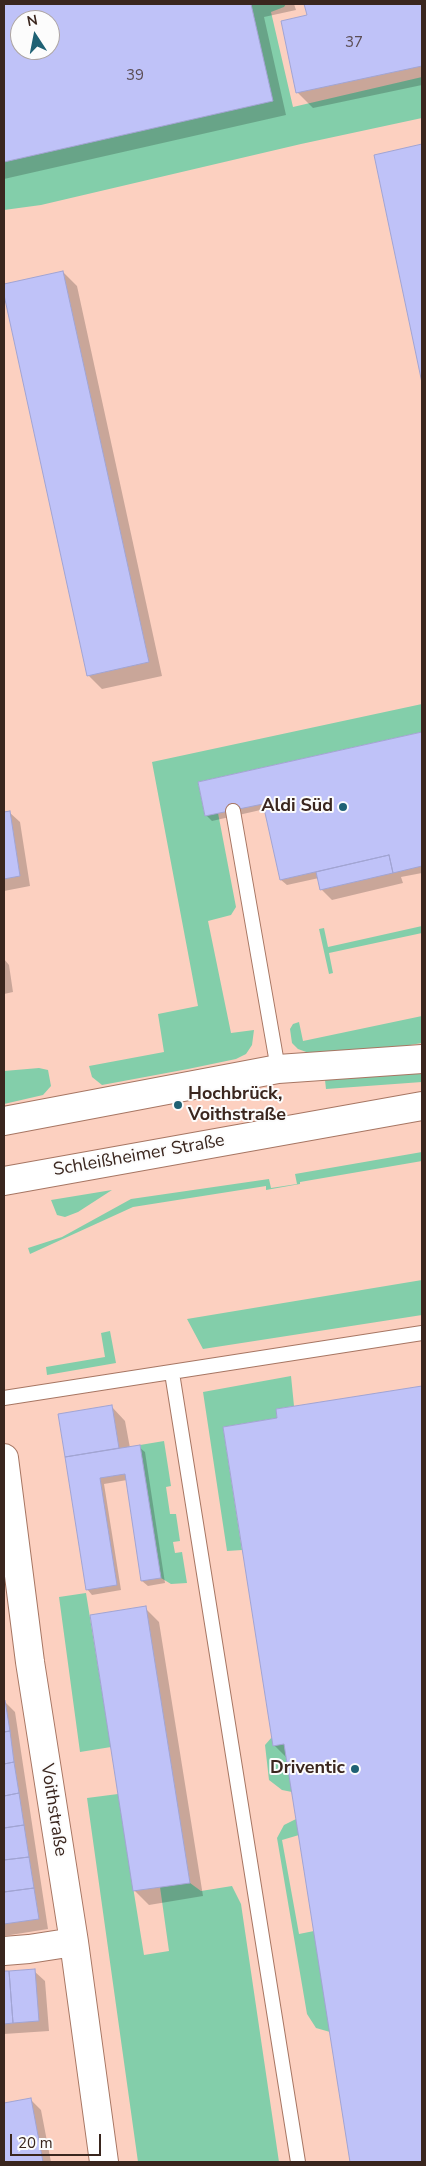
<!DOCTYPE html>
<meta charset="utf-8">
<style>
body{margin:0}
#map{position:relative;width:426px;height:2166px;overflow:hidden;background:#fcd0c0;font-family:"Nunito Sans",sans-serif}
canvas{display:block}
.frame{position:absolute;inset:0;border:5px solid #3a261e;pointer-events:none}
.north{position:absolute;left:10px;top:10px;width:50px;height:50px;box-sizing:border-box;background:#fcfcfc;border:1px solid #aea6a3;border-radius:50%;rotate:349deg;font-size:14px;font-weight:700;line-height:20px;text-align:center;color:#3a261e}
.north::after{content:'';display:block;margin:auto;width:18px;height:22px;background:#1f6174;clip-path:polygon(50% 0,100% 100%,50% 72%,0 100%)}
.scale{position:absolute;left:10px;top:2134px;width:91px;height:22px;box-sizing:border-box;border:2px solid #3a261e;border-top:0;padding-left:6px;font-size:15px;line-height:18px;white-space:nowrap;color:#3a261e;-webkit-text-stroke:4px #fcfcfc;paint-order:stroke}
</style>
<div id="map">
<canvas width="426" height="2166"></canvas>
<div class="frame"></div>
<div class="north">N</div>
<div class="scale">20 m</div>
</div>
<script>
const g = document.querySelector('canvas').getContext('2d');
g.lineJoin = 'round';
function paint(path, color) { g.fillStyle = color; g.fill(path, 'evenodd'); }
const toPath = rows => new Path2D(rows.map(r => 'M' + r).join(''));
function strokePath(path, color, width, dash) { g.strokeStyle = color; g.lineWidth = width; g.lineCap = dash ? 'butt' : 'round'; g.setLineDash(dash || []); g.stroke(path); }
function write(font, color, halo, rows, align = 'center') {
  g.font = font + ' "Nunito Sans",sans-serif'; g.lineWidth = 4; g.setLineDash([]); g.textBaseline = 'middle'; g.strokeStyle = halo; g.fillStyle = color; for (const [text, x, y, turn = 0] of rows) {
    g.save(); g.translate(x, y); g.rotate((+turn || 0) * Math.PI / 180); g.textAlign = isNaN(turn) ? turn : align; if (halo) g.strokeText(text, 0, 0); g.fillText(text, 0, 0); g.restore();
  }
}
paint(toPath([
 [251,4,286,4,284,7,271,12,293,107,422,77,422,118,301,144,41,205,4,210,4,162,272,101],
 [422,704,422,732,198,782,205,816,218,813,236,907,231,915,208,921,231,1033,254,1030,252,1045,246,1054,236,1059,188,1069,102,1085,92,1077,89,1066,164,1052,158,1014,198,1006,152,762],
 [422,926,422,933,329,953,333,973,329,974,319,929,324,928,328,947],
 [422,1016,422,1043,356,1054,309,1053,298,1049,292,1043,290,1029,293,1024,299,1022,303,1041],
 [39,1068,48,1070,51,1086,43,1095,4,1104,4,1071],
 [422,1073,422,1082,326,1089,325,1080],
 [422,1152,422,1161,300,1182,300,1184,266,1190,266,1186,133,1207,30,1254,28,1248,62,1237,131,1199,269,1179,271,1188,297,1184,295,1174],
 [112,1190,78,1212,65,1217,57,1215,51,1200],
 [422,1280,422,1315,203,1349,187,1319],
 [110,1331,116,1363,47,1375,46,1367,105,1357,101,1333],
 [291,1376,294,1406,276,1409,277,1418,223,1427,242,1550,227,1551,203,1392],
 [164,1441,171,1486,166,1487,170,1514,176,1514,180,1541,173,1542,175,1553,182,1552,187,1583,171,1584,161,1578,140,1445],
 [86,1593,111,1747,80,1752,59,1597],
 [272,1737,273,1746,284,1744,292,1792,282,1790,269,1780,265,1745],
 [118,1794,144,1955,169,1951,160,1887,190,1883,201,1891,232,1886,241,1904,279,2162,138,2162,87,1798],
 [296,1819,299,1835,282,1840,299,1934,314,1931,330,2032,316,2028,307,2014,277,1838,284,1825]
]), '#83ceaa');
paint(toPath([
 [4,4,294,4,296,10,264,17,286,115,4,179],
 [20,20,50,20,50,50,20,50],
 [305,4,422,4,422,85,313,108,297,92,308,16],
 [422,146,422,377,375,156],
 [63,272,77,286,162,676,102,689,88,675,4,289,4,285],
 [422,734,422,873,401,877,403,883,332,900,322,890,319,878,287,885,281,880,265,809,212,821,207,816,199,783],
 [9,812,20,822,30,886,4,891,4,813],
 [4,959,9,965,13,992,4,994],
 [422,1387,422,2162,351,2162,288,1759,274,1745,277,1410],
 [112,1407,125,1421,130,1448,139,1447,145,1452,165,1583,148,1586,142,1581,127,1480,104,1484,121,1590,92,1595,87,1589,59,1415],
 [145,1608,159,1622,203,1896,149,1905,135,1891,91,1616],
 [4,1701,15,1712,48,1929,4,1936],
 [34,1971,45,1981,49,2031,4,2034,4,1973],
 [31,2100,41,2110,51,2162,4,2162,4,2105]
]), '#0003');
const building = toPath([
 [4,4,251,4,273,101,4,162,4,4],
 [20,20,50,20,50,50,20,50,20,20],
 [304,4,422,4,422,66,296,93,281,21,307,15,304,4],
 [422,144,422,383,374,155,422,144],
 [63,271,149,662,87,676,4,295,4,284,63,271],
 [422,732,422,866,393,873,389,855,280,880,263,804,205,816,198,782,422,732],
 [10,811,20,876,4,879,4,812,10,811],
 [389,855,393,873,320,890,316,872,389,855],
 [422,1386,422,2162,350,2162,284,1744,273,1746,223,1427,277,1418,276,1409,422,1386],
 [112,1405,119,1448,65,1457,58,1414,112,1405],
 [140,1445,161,1578,141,1581,125,1474,100,1478,117,1585,86,1590,65,1457,140,1445],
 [146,1606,190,1883,133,1891,90,1615,146,1606],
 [4,1700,5,1700,10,1731,4,1732,4,1700],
 [10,1731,14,1762,4,1764,4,1732,10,1731],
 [14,1762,19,1793,4,1796,4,1764,14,1762],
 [19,1793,24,1825,4,1828,4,1796,19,1793],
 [24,1825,29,1857,4,1860,4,1828,24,1825],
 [29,1857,34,1888,4,1892,4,1860,29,1857],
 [34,1888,39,1919,4,1924,4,1892,34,1888],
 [35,1969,39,2021,13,2023,9,1971,35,1969],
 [4,1971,9,1971,13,2023,4,2024,4,1971],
 [31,2098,43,2162,4,2162,4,2103,31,2098]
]);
paint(building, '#bfc2f8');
strokePath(building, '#a1a4d3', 1);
const lane = toPath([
 [233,811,278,1069],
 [172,1373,298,2162],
 [4,1398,422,1333]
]);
const street = toPath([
 [4,1121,278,1069,422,1059],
 [4,1458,30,1662,74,1942,104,2162],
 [4,1951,29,1949,74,1942]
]);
const primary = toPath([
 [4,1181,422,1106]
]);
strokePath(lane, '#a77663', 16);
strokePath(street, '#a77663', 30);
strokePath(primary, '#a77663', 30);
strokePath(lane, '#fff', 14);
strokePath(street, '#fff', 28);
strokePath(primary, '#fff', 28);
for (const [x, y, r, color] of [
 [343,807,5,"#1f6174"],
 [178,1105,5,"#1f6174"],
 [355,1769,5,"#1f6174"]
]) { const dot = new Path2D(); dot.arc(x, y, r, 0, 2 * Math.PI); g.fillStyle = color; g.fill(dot); strokePath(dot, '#fcfcfc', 2); }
write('15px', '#5b4d54', null, [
 ["37",354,43],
 ["39",135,76]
]);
write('bold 18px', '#3a261e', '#fcfcfc', [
 ["Aldi Süd",333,807],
 ["Hochbrück,",188,1095,"left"],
 ["Voithstraße",188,1116,"left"],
 ["Driventic",345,1769]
], 'right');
write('18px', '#3a261e', '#fcfcfc', [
 ["Schleißheimer Straße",139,1156,-10],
 ["Voithstraße",53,1810,81]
]);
</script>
